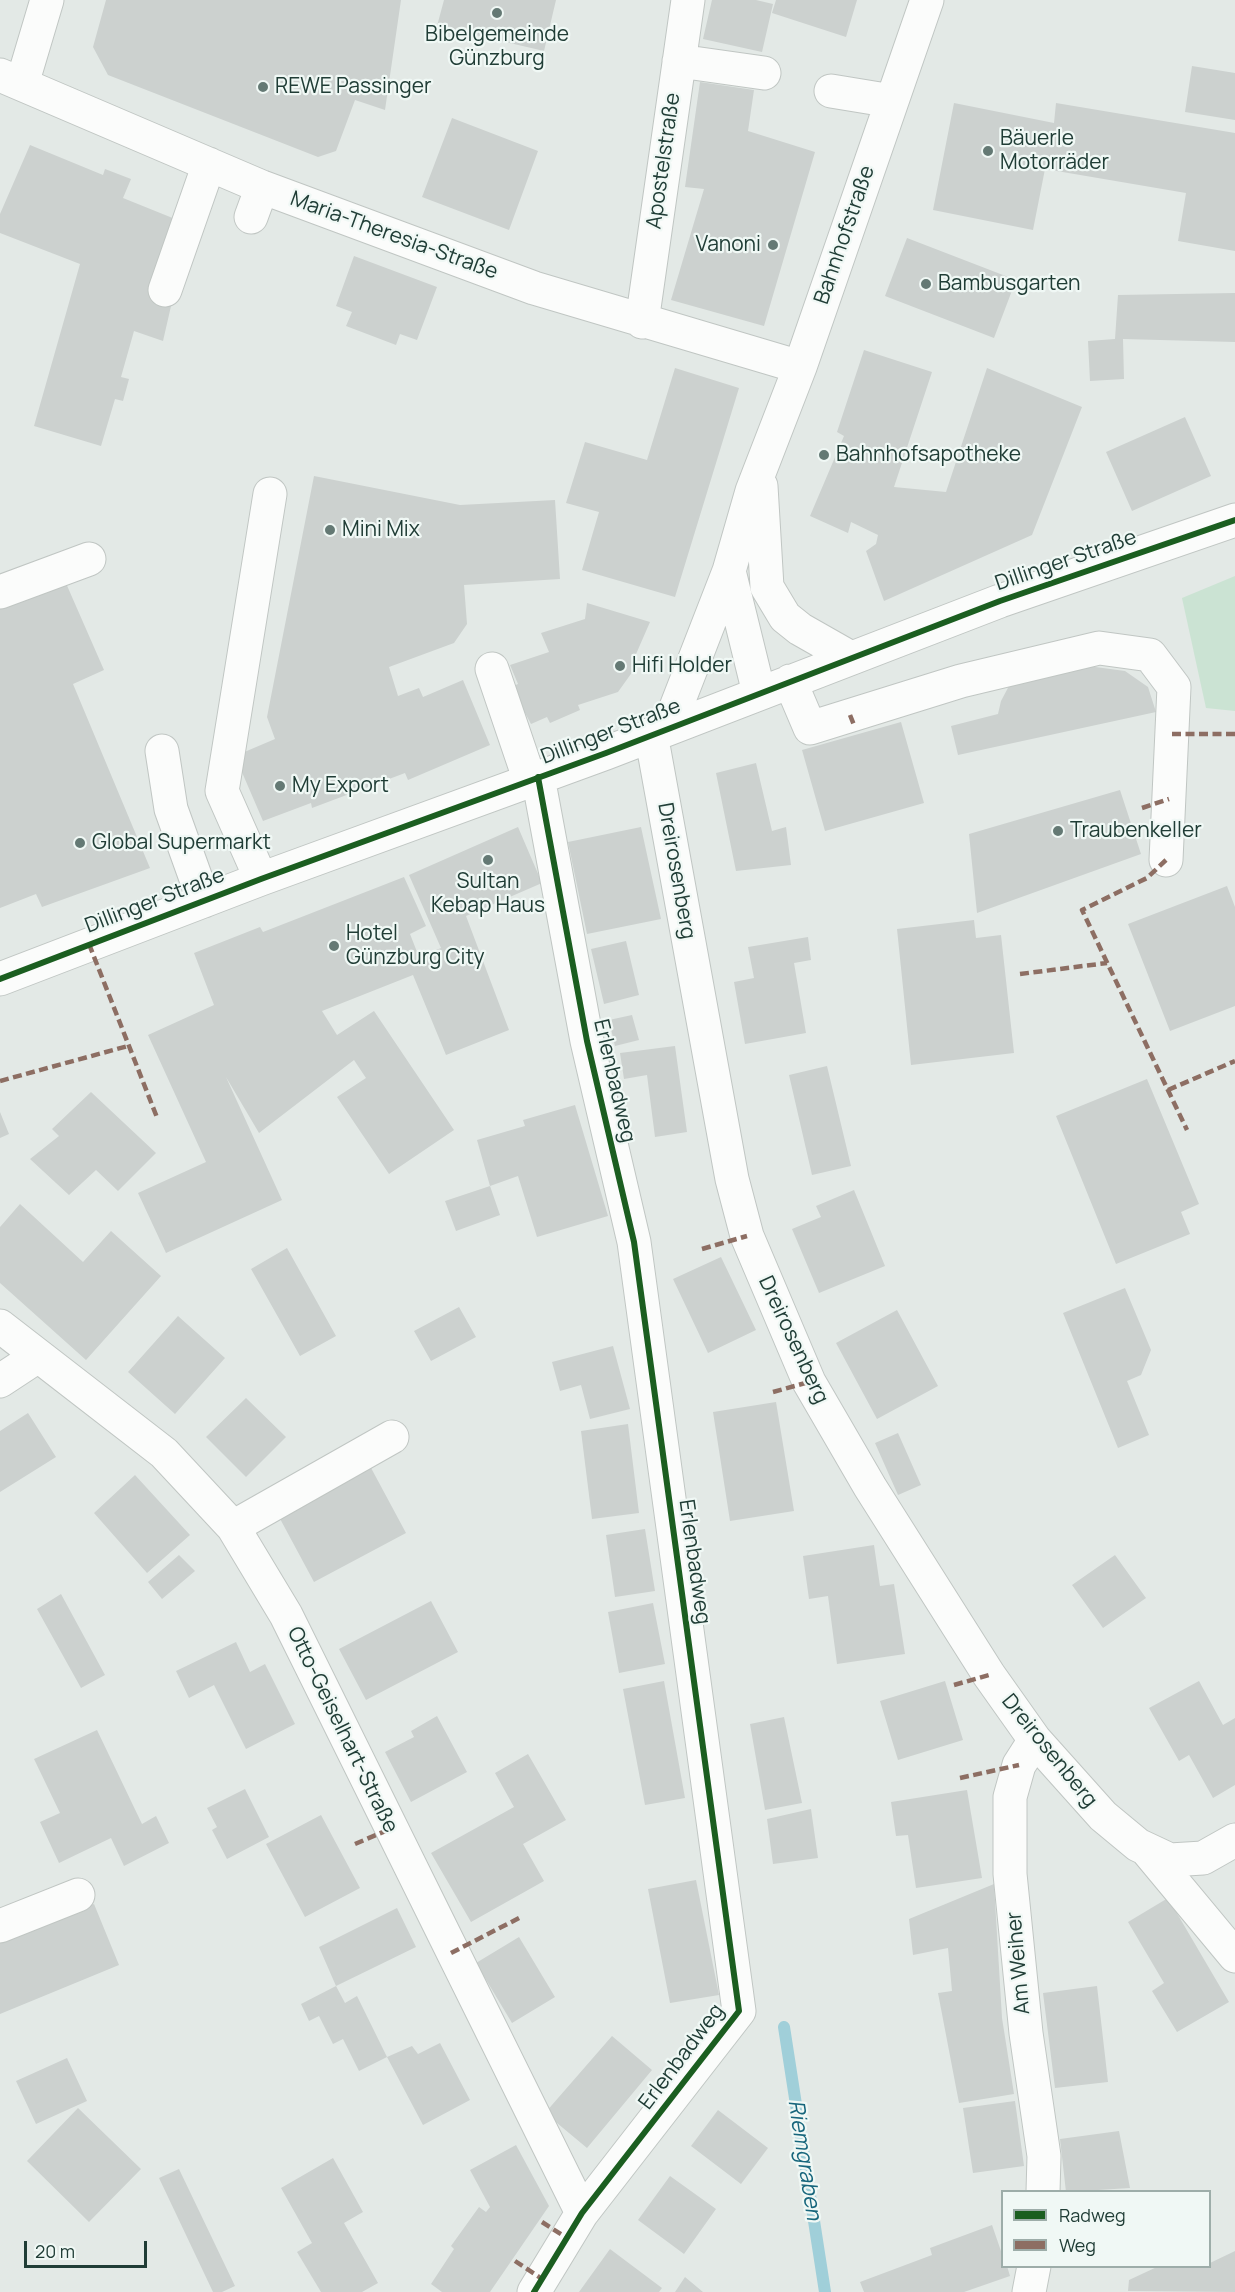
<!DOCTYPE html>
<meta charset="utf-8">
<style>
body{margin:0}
#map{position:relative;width:1235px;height:2292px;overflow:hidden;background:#e3e9e6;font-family:Manrope,sans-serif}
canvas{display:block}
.legend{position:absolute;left:1001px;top:2190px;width:210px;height:78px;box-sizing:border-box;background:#f0f8f5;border:2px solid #9dada9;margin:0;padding:8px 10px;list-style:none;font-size:18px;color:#203d36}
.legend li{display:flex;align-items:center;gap:12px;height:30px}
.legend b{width:30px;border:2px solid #9dada9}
.scale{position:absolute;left:24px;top:2241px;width:123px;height:27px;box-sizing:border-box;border:3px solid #203d36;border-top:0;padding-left:8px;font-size:18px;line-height:21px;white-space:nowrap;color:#203d36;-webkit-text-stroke:4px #f0f8f5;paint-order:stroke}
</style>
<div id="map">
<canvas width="1235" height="2292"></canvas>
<ul class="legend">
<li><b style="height:8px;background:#1b5e20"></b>Radweg</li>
<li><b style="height:8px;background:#8d6e63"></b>Weg</li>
</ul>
<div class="scale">20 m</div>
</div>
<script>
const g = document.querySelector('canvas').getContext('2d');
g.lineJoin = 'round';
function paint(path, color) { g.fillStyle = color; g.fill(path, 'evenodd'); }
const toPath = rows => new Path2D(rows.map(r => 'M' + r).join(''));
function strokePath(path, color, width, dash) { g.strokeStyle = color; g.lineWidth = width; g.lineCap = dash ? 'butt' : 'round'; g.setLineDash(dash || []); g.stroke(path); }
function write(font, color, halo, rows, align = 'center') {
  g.font = font + ' Manrope,sans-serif'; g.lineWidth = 4.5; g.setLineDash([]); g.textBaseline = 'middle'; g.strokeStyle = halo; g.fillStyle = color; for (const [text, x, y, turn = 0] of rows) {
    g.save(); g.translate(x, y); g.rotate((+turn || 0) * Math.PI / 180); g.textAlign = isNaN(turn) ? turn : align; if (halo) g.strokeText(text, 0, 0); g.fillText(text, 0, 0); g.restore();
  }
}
paint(toPath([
 [1235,576,1235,711,1206,708,1182,598]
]), '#cbe3d3');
strokePath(toPath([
 [784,2027,825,2292]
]), '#a0cfd9', 12);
paint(toPath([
 [106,0,401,0,385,110,355,100,336,151,318,157,108,75,93,47],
 [444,0,556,0,544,51,437,26],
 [712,0,756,0,773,4,762,52,703,39],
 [776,0,857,0,846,37,772,13],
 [1192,66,1235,73,1235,120,1185,112],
 [700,82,754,90,748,131,815,152,764,326,671,300,704,189,685,187],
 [954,103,1054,123,1056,103,1235,133,1235,251,1178,241,1186,193,1045,169,1033,230,933,210],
 [452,118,538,151,509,230,422,197],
 [30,145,103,175,105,169,131,179,123,198,180,221,174,293,163,341,134,331,121,377,129,379,123,401,115,399,101,446,34,426,80,264,0,233,0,214],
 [907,238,1016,280,994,338,885,296],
 [354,256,437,287,417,340,400,334,396,345,346,326,352,312,336,306],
 [1235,293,1235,342,1123,339,1124,379,1090,381,1088,341,1115,339,1118,295],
 [864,350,932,372,894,487,946,492,987,368,1082,407,1032,535,884,601,866,551,876,544,878,535,851,522,848,533,810,516,844,436,837,432],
 [675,368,739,388,675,597,582,570,599,512,566,503,585,442,647,460],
 [1185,417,1211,476,1132,511,1106,452],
 [314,476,460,505,555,500,560,579,464,585,467,624,454,643,389,667,398,696,419,688,423,697,463,680,490,745,408,780,405,773,312,808,311,803,263,821,235,756,275,739,267,717],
 [65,581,104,670,73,684,150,868,42,907,36,894,0,908,0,606],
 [587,603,650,622,633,661,638,664,618,692,578,705,580,710,550,723,547,717,531,724,511,687,518,684,510,665,549,652,541,633,585,619],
 [1088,666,1125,671,1148,687,1156,712,958,755,951,726,998,714,1001,701,1010,684],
 [901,722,924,803,825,831,802,750],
 [756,763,772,831,786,827,791,865,736,871,716,773],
 [1120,790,1141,854,977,913,969,834],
 [518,827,542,883,466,916,509,1030,446,1055,413,975,322,1011,337,1035,374,1011,454,1130,389,1174,337,1097,366,1078,354,1060,259,1133,226,1077,282,1200,166,1253,138,1193,206,1162,148,1035,214,1005,194,953,260,927,263,932,404,877,426,926,410,934,419,957,441,948,409,875],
 [641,827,661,919,587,934,568,842],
 [1227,886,1235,907,1235,1006,1170,1031,1128,924],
 [974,920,976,938,1001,935,1014,1053,911,1065,897,929],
 [808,937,811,960,794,963,806,1033,745,1044,734,982,754,978,748,947],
 [626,941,639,995,604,1004,591,949],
 [632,1015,639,1040,615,1046,609,1020],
 [675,1046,687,1132,655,1137,647,1075,624,1079,620,1053],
 [827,1066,851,1166,812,1175,789,1075],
 [1147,1079,1199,1204,1181,1212,1190,1234,1116,1264,1056,1116],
 [91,1092,156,1153,118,1191,96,1170,69,1195,30,1159,59,1136,52,1129],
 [575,1105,608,1216,537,1237,518,1176,490,1186,477,1140,525,1126,523,1120],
 [0,1112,9,1134,0,1138],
 [490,1186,500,1215,456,1231,445,1201],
 [854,1190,885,1266,819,1293,792,1229,821,1217,816,1206],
 [20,1204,83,1262,111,1231,161,1276,86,1360,0,1283,0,1227],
 [287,1248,336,1336,300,1356,251,1269],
 [721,1257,756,1330,708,1353,673,1279],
 [1125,1288,1151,1350,1141,1375,1127,1381,1149,1435,1118,1448,1063,1313],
 [459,1307,476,1337,431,1361,414,1331],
 [897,1310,938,1386,877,1419,836,1343],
 [178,1316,225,1358,175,1414,128,1372],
 [613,1346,630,1409,590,1419,581,1385,560,1391,552,1362],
 [246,1398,286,1437,246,1477,206,1437],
 [776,1402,794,1511,730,1521,713,1412],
 [28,1413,56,1457,0,1492,0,1431],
 [628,1424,639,1513,592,1519,581,1431],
 [898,1433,921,1485,898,1495,875,1443],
 [370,1466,406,1533,314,1582,278,1515],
 [135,1475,190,1535,147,1573,94,1513],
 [645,1529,655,1591,615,1597,606,1535],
 [874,1545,880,1586,894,1584,905,1654,837,1664,828,1596,809,1599,803,1556],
 [179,1555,195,1571,162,1599,148,1582],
 [1115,1555,1146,1598,1103,1628,1072,1585],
 [61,1594,105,1675,81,1688,37,1609],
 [431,1601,458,1652,366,1700,339,1649],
 [653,1603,665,1664,619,1673,608,1612],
 [236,1642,250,1672,265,1664,295,1724,246,1749,214,1685,189,1698,176,1671],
 [664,1681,685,1798,645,1805,623,1689],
 [945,1681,963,1740,898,1760,880,1701],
 [1199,1681,1223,1725,1235,1718,1235,1785,1213,1798,1189,1755,1179,1761,1149,1708],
 [437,1716,467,1772,411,1802,385,1752,414,1737,411,1731],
 [784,1717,802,1803,765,1810,750,1724],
 [97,1730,142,1824,156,1816,169,1843,124,1866,111,1838,59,1863,40,1822,60,1813,34,1759],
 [528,1754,566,1820,523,1844,544,1881,471,1922,431,1853,514,1807,495,1773],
 [245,1789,269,1837,227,1859,212,1830,217,1827,207,1808],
 [967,1790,982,1878,916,1888,908,1835,896,1836,891,1802],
 [811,1809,818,1858,773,1864,767,1819],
 [321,1815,360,1888,305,1917,266,1844],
 [696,1880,719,1995,670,2003,648,1889],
 [994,1884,1002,2018,1014,2094,959,2103,938,1993,952,1991,948,1948,913,1955,909,1919],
 [1168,1898,1229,2002,1177,2032,1152,1991,1164,1983,1128,1922],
 [94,1904,119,1965,0,2014,0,1942],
 [397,1908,416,1947,336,1986,345,2003,357,1996,387,2057,359,2071,343,2039,333,2044,319,2016,309,2021,301,2004,336,1986,319,1947],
 [519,1937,555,1997,512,2023,476,1963],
 [1097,1986,1108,2082,1055,2088,1043,1993],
 [612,2036,652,2070,587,2148,545,2113],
 [440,2043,470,2100,423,2125,387,2057,412,2046,418,2054],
 [67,2058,87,2101,36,2124,16,2081],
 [1015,2101,1024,2166,973,2173,963,2108],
 [78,2108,141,2169,89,2222,27,2161],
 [718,2110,768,2148,741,2184,691,2146],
 [1119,2131,1130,2188,1066,2192,1060,2139],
 [516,2145,549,2206,490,2292,442,2292,431,2284,454,2249,451,2246,479,2207,486,2212,490,2207,470,2170],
 [333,2158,363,2212,344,2223,378,2283,362,2292,321,2292,297,2252,312,2243,281,2188],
 [179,2169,235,2286,222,2292,213,2292,159,2178],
 [670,2176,716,2209,684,2254,638,2220],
 [992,2225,1002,2254,1002,2266,1007,2266,1010,2276,964,2292,864,2292,860,2282,932,2255,930,2248],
 [610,2249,662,2288,659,2292,579,2292],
 [1235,2251,1235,2292,1128,2291,1129,2280,1159,2266,1210,2266,1210,2263],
 [685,2277,703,2292,675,2292]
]), '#ccd1cf');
const minor = toPath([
 [679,61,764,73],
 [0,75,262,187,534,288,800,367],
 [22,84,47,0],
 [831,91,892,101],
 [251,217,262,187],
 [165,290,209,164],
 [642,322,688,0],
 [761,486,767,587,785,617,800,629,851,658],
 [729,571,759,693],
 [0,592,89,559],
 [492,669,530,781],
 [790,681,810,728,961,681,1099,648,1150,655,1174,687,1166,860],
 [668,728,729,571,752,491,800,367,927,0],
 [651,734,732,1179,747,1236,809,1382,870,1487,989,1675,1035,1740,1103,1816,1138,1845,1170,1860,1203,1858,1235,1840],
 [162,751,171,809,204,901],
 [261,879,222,791,270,494],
 [0,979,261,879,606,753,1000,601,1235,520],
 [0,1326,164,1453,233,1527,286,1615,582,2213],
 [0,1381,38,1356],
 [233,1527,392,1437],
 [1035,1740,1019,1765,1010,1797,1010,1874,1026,2033,1044,2156,1043,2192],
 [1146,1849,1235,1956],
 [0,1926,78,1895],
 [534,2292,582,2213,739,2011,634,1242,587,1041,538,777],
 [1029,2292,1034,2266]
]);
strokePath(minor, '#c0c6c3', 35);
strokePath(minor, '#fbfcfb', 33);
strokePath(toPath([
 [850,715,854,725],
 [1172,734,1235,734],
 [1142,808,1169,799],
 [1166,860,1147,878,1082,910,1187,1130],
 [89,944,158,1120],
 [1020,974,1107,963],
 [0,1081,128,1046],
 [1168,1090,1235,1061],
 [702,1249,747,1236],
 [773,1392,809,1382],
 [954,1685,989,1675],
 [960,1778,1019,1765],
 [355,1844,390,1829],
 [451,1953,521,1917],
 [542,2222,567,2238],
 [515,2261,542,2279]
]), '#8d6e63', 4.5, [9, 4.5]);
strokePath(toPath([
 [0,979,261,879,606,753,1000,601,1235,520],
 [534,2292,582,2213,739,2011,634,1242,587,1041,538,777]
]), '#1b5e20', 6);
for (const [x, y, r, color] of [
 [497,13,6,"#647974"],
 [263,87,6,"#647974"],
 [988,151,6,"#647974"],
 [773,245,6,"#647974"],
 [926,284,6,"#647974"],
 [824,455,6,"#647974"],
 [330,530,6,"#647974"],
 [620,666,6,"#647974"],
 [280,786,6,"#647974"],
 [1058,831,6,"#647974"],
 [80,843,6,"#647974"],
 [488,860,6,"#647974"],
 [334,946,6,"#647974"]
]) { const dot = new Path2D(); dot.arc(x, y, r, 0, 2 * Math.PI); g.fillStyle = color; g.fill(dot); strokePath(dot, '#f0f8f5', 2); }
write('21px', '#203d36', '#f0f8f5', [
 ["Bibelgemeinde",497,35,"center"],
 ["Günzburg",497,59,"center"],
 ["REWE Passinger",275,87],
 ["Bäuerle",1000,139],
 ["Motorräder",1000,163],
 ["Vanoni",761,245,"right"],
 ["Bambusgarten",938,284],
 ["Bahnhofsapotheke",836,455],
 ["Mini Mix",342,530],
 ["Hifi Holder",632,666],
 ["My Export",292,786],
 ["Traubenkeller",1070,831],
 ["Global Supermarkt",92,843],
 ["Sultan",488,882,"center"],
 ["Kebap Haus",488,906,"center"],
 ["Hotel",346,934],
 ["Günzburg City",346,958]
], 'left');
write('21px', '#203d36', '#f0f8f5', [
 ["Apostelstraße",664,161,-82],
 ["Bahnhofstraße",845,235,-71],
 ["Maria-Theresia-Straße",394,236,20],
 ["Dillinger Straße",1066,561,-19],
 ["Dillinger Straße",611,732,-21],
 ["Dreirosenberg",676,871,80],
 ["Dillinger Straße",155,901,-21],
 ["Erlenbadweg",614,1081,77],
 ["Dreirosenberg",793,1340,65],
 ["Erlenbadweg",694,1562,82],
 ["Otto-Geiselhart-Straße",342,1730,64],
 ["Dreirosenberg",1049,1751,51],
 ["Am Weiher",1019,1963,-95],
 ["Erlenbadweg",682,2057,-53]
]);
write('italic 22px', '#17667c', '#f0f8f5', [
 ["Riemgraben",804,2160,81]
]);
</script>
